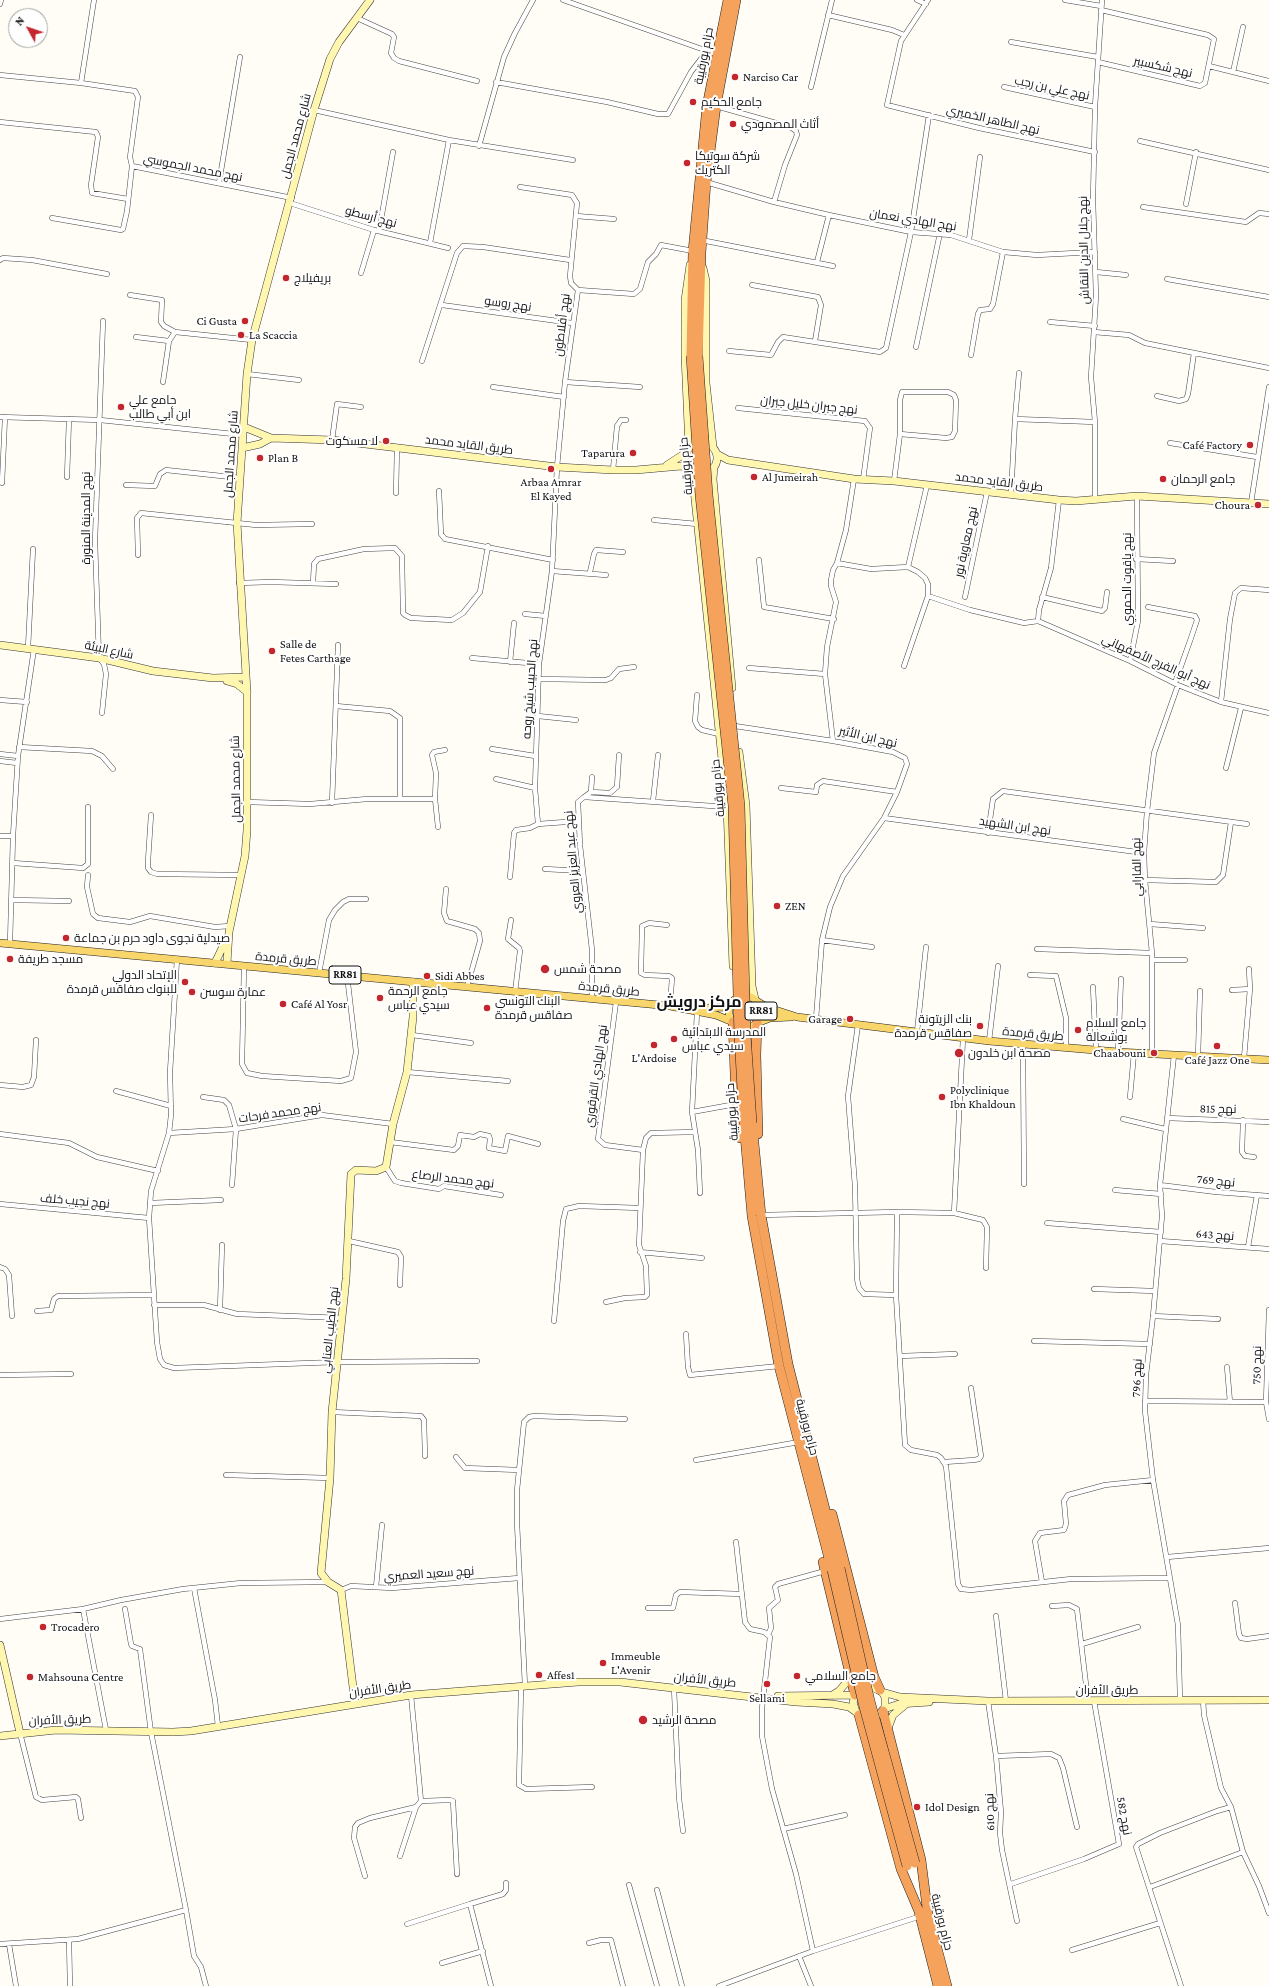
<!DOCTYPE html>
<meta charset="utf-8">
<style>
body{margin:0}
#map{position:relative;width:1269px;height:1986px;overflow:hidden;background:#fffdf5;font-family:"Crimson Pro",serif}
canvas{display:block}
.north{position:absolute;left:8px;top:8px;width:40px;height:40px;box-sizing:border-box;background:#fff;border:1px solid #a0a0a0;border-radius:50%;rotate:310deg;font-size:11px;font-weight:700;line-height:16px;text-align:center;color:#111}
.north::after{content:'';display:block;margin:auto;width:14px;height:18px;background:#c4262e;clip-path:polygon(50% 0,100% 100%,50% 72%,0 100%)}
</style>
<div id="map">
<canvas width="1269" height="1986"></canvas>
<div class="north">N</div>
</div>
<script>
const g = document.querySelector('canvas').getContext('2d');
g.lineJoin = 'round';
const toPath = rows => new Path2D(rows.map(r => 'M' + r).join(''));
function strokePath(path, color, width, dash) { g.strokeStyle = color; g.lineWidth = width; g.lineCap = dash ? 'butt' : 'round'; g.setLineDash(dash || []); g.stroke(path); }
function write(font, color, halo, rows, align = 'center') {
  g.font = font + ' "Crimson Pro",Cairo,serif'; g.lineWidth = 4; g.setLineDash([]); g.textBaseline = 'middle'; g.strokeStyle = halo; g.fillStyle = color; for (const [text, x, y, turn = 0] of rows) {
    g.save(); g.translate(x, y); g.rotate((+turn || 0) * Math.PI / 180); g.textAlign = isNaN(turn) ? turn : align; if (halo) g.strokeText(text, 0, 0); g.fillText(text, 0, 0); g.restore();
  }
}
const street = toPath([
 [563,0,716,54],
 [917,0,926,4],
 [928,0,901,41,887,105,979,128,1095,152],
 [1065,0,1101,6],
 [0,4,1,0],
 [828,15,892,30,904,35],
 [357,18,392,34,394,37,391,53,394,58,399,61,477,81],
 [1011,42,1098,57],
 [1098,62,1200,86,1205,83,1214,39,1208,35,1101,10],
 [1209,66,1269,81],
 [1233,72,1243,27],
 [0,75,81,83,135,91,138,97,130,157,132,166],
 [496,82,607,102,658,114,668,114,691,72,707,51],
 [81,83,94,0],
 [811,87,832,0],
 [1004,87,1095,107],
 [716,106,790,127,796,131,797,135,785,165,774,202],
 [314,110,449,140,573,160],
 [0,122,96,132,98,137,91,185,92,193,128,199],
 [1140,141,1269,170],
 [479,146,504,57,515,33,533,0],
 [706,182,774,202,829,215,911,232,951,235,1003,252,1037,255,1095,252],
 [219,183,240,57],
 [520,187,572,195,577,203,570,276,571,283,578,290,565,382,557,467,552,571,539,664,535,788,538,824,579,821],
 [290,203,374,230,448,248],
 [1186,204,1196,152],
 [1143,207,1246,222,1259,213,1269,214],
 [576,216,614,219],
 [52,218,121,230,123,229,127,211,132,166,292,198],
 [379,231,393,152],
 [701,240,833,266],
 [969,240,980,157],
 [430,243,449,140],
 [0,260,3,258,32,260,107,274],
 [817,262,829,215],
 [1096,272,1126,275],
 [361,273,374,230],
 [1167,279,1269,297],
 [752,285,818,297,821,305,815,341],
 [578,290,634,294,640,289,648,262,656,254,661,245,693,251],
 [130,295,162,300,161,322,164,326,175,332],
 [442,305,572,323],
 [1050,322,1095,326],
 [1094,332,1129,335,1145,343,1269,368],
 [136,337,169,341],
 [916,347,940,233],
 [729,351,771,355,778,342,783,337,880,352,886,348,911,232,929,115],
 [971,355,978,314,980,310,990,309,993,304,1003,252],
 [422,361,457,253,463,246,483,247,570,260],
 [247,374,299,380],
 [163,382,169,341,175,332,252,340],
 [565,382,640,387],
 [493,387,564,397],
 [1157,396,1179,401,1186,399,1188,394,1194,353],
 [738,408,865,421,870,428,863,480],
 [0,417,100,420,243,435],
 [1015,419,1095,422],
 [332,440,337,404,361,407],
 [1170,443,1257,457],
 [613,470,617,426,621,420,626,420],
 [67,477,69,419],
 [894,481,900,434,900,400,902,392,948,392,954,395,956,400,955,431,952,437,946,438,900,434],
 [2,483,5,417],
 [126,485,155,486,160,474,166,470,240,478],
 [439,491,441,534,445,539,553,560],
 [396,493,397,447],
 [1011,495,1015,419,1019,373],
 [1095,500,1095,422,1091,377,1096,296,1093,199,1095,107,1102,0],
 [1251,503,1269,387],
 [654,520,697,524],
 [138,555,137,518,141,513,256,525,312,524],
 [1136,559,1173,561],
 [759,560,764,607,834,619],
 [837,563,871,569,908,567,927,485],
 [552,571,606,575],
 [590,572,594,554,596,550,623,552],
 [239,583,271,582,336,584],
 [313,583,314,564,318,559,364,549,395,548,402,556,403,613,405,615,411,618,452,620,463,613,480,592,488,546],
 [928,596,970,610,1024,623,1038,621],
 [965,597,987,492],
 [1042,597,1102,611,1105,608,1107,592],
 [1148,607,1195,616,1197,620,1191,638,1175,683],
 [525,614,546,616],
 [1038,621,1130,661,1178,685,1221,702,1269,713],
 [1038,621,1039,610,1051,568,1059,500],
 [28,648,33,549],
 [472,658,539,664],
 [1130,661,1138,621,1137,496],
 [510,662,514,623],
 [904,666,928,596,928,584,925,578,918,572,908,567],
 [749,668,825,674],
 [539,679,606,680,611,678,619,669,634,667],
 [697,695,695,721,698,727,702,730,719,734],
 [0,700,27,702],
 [1221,702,1230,619,1235,593,1241,588,1269,590],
 [336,706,390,711,400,718,400,798],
 [102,713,106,674,104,664,99,658,95,541,103,321],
 [538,716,576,720],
 [735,726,833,741],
 [19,747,92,751,102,756,113,769],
 [492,749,535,756],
 [0,754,18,756],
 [0,761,17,763],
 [1226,768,1241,708],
 [496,779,535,788],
 [781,788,816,792,817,785,823,781,897,792],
 [591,792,592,777],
 [584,797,591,792,610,793,617,787,619,755],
 [653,801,658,755],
 [247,802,310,804,367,799,435,799],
 [332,803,338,645],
 [151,815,148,861,148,868,151,872,157,874,241,875],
 [884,818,1144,853],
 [438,827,435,799,436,773,432,755,434,752,445,750],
 [988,833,993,799,1003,791,1247,824],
 [0,836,13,836],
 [13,863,83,868,88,864,88,807],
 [545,869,583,871],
 [88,875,87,887,93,914,98,918,130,922,150,916,215,927,230,926],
 [510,877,514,833,516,830,530,828,538,824],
 [1145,880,1216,882,1223,875,1231,822],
 [446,889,444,913,447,921,475,929,479,933,480,941,467,987],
 [12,900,69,901],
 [511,920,508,939,519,948,520,951,515,992],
 [1150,924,1203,928],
 [667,925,649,923,642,926,641,973,645,975,669,976,672,978,670,1006],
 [822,940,872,947],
 [10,943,13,836,18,756,34,649],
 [1037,949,1152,953],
 [177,959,170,1072,171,1115,169,1133,151,1191,149,1218,157,1342,160,1359,164,1365,174,1368,337,1362,477,1361],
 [1152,960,1185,960],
 [244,966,242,1064,247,1073,262,1076,341,1081,351,1078,356,1052,347,975],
 [319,973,329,920,335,910,343,902,349,899,366,899],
 [1030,975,1056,976,1066,1018,1066,1048],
 [1093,987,1096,1050],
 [1232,990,1250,989],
 [592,999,592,950,580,845,578,802,584,797,727,807],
 [616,1002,598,1139,605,1145,643,1150,646,1138,651,1133,695,1132],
 [697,1012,692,1112,698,1150,700,1193],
 [816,1019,822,940,830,907,843,876,884,818,897,792,907,764,905,758,893,752,833,741,825,674,827,647,836,602,831,586,831,580,833,570,837,563,846,530,854,479],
 [858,1025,848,1096,855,1186,857,1279,859,1288,864,1294,896,1295,905,1445,911,1450,937,1455,941,1458,946,1466,958,1584,961,1589,971,1590,1071,1579,1169,1578],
 [917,1032,926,947],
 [412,1035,471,1043],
 [989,1041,998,966],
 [1023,1045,1024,1184],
 [1118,1052,1121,979],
 [1152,1054,1152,953,1145,880,1144,853,1147,811,1154,753,1178,685],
 [1174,1055,1160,1185,1162,1216,1153,1316,1146,1375,1145,1411,1153,1480,1178,1625,1180,1700],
 [1198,1056,1200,991],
 [1244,1058,1250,989,1249,969],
 [407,1072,508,1081],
 [0,1085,23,1087,31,1085,34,1077,36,1040],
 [116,1091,171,1106],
 [203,1097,224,1100,229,1105,236,1129,232,1185],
 [1130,1097,1134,1053],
 [692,1112,736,1104],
 [1167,1118,1269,1122],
 [1123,1119,1165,1129],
 [1243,1120,1242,1152,1245,1156,1254,1157],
 [169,1133,236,1129,322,1115,393,1124],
 [0,1134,69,1143,97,1157,158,1171],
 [390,1142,454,1150,458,1146,460,1135,474,1137,480,1134,489,1136,490,1139,489,1148,505,1151,508,1136,538,1144],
 [386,1167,395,1181,401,1183,439,1189,444,1186,501,1195],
 [1160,1185,1216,1192,1269,1196],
 [1115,1190,1161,1194],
 [150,1203,221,1200],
 [0,1204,149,1218],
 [897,1212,954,1213,983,1220,987,1227,986,1268],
 [954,1213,963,1038],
 [761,1215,897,1212,896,1295],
 [1047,1223,1161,1232],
 [349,1241,398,1252,401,1257,400,1285],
 [1160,1241,1269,1249],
 [1248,1247,1257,1195],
 [640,1252,702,1258],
 [0,1267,5,1269,9,1275,12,1316],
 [1094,1289,1155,1291],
 [606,1302,625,1298,645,1297,647,1295,646,1266,639,1245,643,1150],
 [154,1305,204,1305,237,1314,342,1318],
 [220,1310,222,1245],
 [1269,1310,1266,1402,1269,1419],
 [37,1311,51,1310,54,1299,58,1296,154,1295],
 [1153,1316,1218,1319],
 [554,1321,563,1221,566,1209,579,1206,640,1208],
 [686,1334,688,1367,690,1375,779,1366],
 [1034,1341,1150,1344],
 [900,1356,955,1354],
 [1227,1367,1230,1402],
 [0,1375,71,1374],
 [1145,1401,1266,1402],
 [332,1412,421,1416,424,1420,425,1456],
 [456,1457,465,1468,519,1470],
 [696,1460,799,1442],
 [944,1462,974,1460,979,1459,981,1456,971,1388],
 [226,1475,330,1478],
 [1167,1557,1269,1548],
 [1042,1582,1035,1541,1040,1533,1064,1530,1066,1524,1064,1501,1068,1495,1105,1485,1153,1480],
 [376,1587,382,1525],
 [194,1588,215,1700,218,1726],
 [341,1590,351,1586,392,1588,519,1578],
 [1235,1603,1239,1634,1241,1638,1247,1639,1269,1636],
 [1052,1606,1069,1605,1077,1609,1088,1701],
 [648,1608,673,1608,676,1595,680,1592,742,1594],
 [83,1609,106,1730],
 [996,1616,1006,1701],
 [0,1619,83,1609,121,1600,183,1589,241,1583,328,1582],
 [768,1635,771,1628,769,1608,778,1600,775,1587,778,1584,825,1571],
 [1082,1644,1138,1627],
 [525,1686,517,1523,517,1490,524,1422,529,1417,534,1416,625,1419],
 [521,1687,519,1785,526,1789,592,1787],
 [674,1688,679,1798,683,1831],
 [411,1695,421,1801,450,1800,453,1801,457,1874],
 [1203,1700,1204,1715,1221,1788,1231,1807,1243,1852,1259,1886,1269,1913],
 [988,1701,996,1756,1001,1812,1000,1833,1002,1850,1017,1921],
 [20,1733,36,1797,42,1800,76,1797,78,1799,81,1818],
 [996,1756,1051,1754,1059,1758,1063,1768,1077,1827],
 [783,1829,845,1815],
 [400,1856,416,1807],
 [365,1876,354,1838,355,1827,358,1823,370,1818,416,1807,421,1801],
 [1011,1884,1084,1859,1119,1844,1094,1701],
 [629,1885,657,1986],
 [1150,1887,1243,1852],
 [657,1890,682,1986],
 [470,1904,503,1894,506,1890,506,1883],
 [186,1910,194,1956,201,1967,206,1986],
 [407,1924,470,1904,491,1986],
 [69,1940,70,1986],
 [589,1943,601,1940,611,1940,623,1986],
 [0,1944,78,1939,186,1910,151,1732,140,1649,132,1646,131,1644,125,1609],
 [9,1944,16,1986],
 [1072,1950,1160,1923],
 [813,1951,921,1916],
 [799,1956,811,1986],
 [442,1963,483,1951],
 [719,1986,813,1951,796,1874,772,1789,762,1736,762,1708,770,1637,764,1632,750,1629,745,1622,736,1542],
 [1181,1986,1136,1847,1138,1844,1160,1833,1217,1811,1231,1807]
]);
const secondary = toPath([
 [703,268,706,281,706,383,713,447],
 [244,427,271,438],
 '685 458a16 16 0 1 1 32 0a16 16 0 1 1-32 0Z',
 [242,448,260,444,271,438,332,440,557,467,613,470,636,470,681,466,690,468],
 [689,448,685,355,685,300,690,265],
 [717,454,728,460,854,479,894,481,1059,500,1076,501,1137,496,1269,504],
 [667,465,687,452],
 [714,467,713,479,732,688],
 [692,470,727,807,733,966],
 [0,645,99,658,153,671,213,678,246,677],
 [227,681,237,684,247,692],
 [739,752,746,805,752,986,755,999],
 [215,963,227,938],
 [227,963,229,932,245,856,247,830,247,692,237,523,247,374,252,340,314,110,330,59,339,42,370,0],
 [0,1645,20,1733],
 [882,1692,900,1697,988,1701,1269,1700],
 [778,1696,855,1695],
 [831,1696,839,1691,845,1684,849,1672],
 [355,1703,341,1590,328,1582,321,1573,330,1478,332,1412,346,1279,351,1174,356,1170,376,1171,386,1167,393,1124,407,1072,413,1017,413,982],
 [884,1709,899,1704,929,1702],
 [856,1712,853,1702,857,1692,867,1687,872,1687,882,1692,885,1697,885,1707,880,1714],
 [888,1728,893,1715,905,1705],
 [0,1736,56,1730,173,1732,191,1731,411,1695,578,1682,620,1682,796,1702,833,1704,849,1707,863,1717]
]);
const primary = toPath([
 [0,943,670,1006,716,1015,733,1022],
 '729 1012a16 16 0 1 1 32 0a16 16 0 1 1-32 0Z',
 [758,1002,766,1007,797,1017,989,1041,1118,1052,1269,1060],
 [690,1009,725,1007,732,1003],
 [757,1023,770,1018,791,1017]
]);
const highway = toPath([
 [691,356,693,251,707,106,728,0],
 [698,356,701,253,706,182,716,106,736,0],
 [733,1022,737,1125,740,1138],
 [757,1023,756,1055,758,1134],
 [752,1123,761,1215,788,1364,840,1568],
 [744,1124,752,1216,779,1366,832,1570],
 [832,1514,874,1677,880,1690],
 [823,1562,855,1695],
 [883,1711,921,1860,928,1915],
 [859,1715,901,1869,921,1916],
 [927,1910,947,1986],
 [919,1912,938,1986]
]);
strokePath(street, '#444', 5.5);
strokePath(secondary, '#333', 8);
strokePath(primary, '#222', 8);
strokePath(highway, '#222', 10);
strokePath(street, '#fff', 4.5);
strokePath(secondary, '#fff6b0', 7);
strokePath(primary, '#f9d66b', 7);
strokePath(highway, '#f5a25d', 9);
const highwayBridge = toPath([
 [691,356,700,495,733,806,739,1035,744,1124],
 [698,356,708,495,740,806,746,1035,752,1123],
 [840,1568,870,1701,915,1863],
 [832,1570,863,1703,907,1866]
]);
strokePath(highwayBridge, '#222', 10, []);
strokePath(highwayBridge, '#f5a25d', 9);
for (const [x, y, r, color] of [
 [735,77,4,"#c4262e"],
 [693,102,4,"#c4262e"],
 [733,124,4,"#c4262e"],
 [687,163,4,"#c4262e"],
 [286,278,4,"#c4262e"],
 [245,321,4,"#c4262e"],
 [241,335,4,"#c4262e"],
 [121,407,4,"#c4262e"],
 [386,441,4,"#c4262e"],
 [1250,445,4,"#c4262e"],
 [633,453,4,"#c4262e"],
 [260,458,4,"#c4262e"],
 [551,469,4,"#c4262e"],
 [754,477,4,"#c4262e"],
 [1163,479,4,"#c4262e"],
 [1258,505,4,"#c4262e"],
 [272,651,4,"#c4262e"],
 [777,906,4,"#c4262e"],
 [66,938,4,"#c4262e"],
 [10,959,4,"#c4262e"],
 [545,969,5,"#c4262e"],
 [427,976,4,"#c4262e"],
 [185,982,4,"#c4262e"],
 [192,992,4,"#c4262e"],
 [380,998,4,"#c4262e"],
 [283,1004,4,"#c4262e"],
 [487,1008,4,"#c4262e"],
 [850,1019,4,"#c4262e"],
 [980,1026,4,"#c4262e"],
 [1078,1030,4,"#c4262e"],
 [674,1039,4,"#c4262e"],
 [654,1045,4,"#c4262e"],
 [1217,1046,4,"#c4262e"],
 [959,1053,5,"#c4262e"],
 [1154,1053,4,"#c4262e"],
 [942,1097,4,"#c4262e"],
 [43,1627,4,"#c4262e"],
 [603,1663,4,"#c4262e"],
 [539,1675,4,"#c4262e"],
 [797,1676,4,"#c4262e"],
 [30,1677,4,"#c4262e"],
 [767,1684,4,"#c4262e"],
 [643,1720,5,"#c4262e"],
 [917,1807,4,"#c4262e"]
]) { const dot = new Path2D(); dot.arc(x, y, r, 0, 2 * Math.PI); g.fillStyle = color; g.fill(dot); strokePath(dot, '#fff', 1.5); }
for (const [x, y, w] of [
 [345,975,32],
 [761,1011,32]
]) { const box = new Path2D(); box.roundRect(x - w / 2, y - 9, w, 18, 3); g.fillStyle = '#fff'; g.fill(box); strokePath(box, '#111', 1); }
write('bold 11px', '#111', null, [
 ["RR81",345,975],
 ["RR81",761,1011]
]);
write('12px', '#111', '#fff', [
 ["حزام بورقيبة",704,56,-79],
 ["نهج شكسبير",1163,67,13],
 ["نهج علي بن رجب",1052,88,12],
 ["نهج الطاهر الخميري",993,120,13],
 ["شارع محمد الجمل",296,136,-75],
 ["نهج محمد الجموسي",193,168,11],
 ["نهج أرسطو",371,217,15],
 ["نهج الهادي نعمان",913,220,9],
 ["نهج جلال الدين النقاش",1084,250,-91],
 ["نهج روسو",508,304,8],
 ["نهج أفلاطون",562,325,-83],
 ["نهج جبران خليل جبران",809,405,6],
 ["طريق القايد محمد",469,445,7],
 ["شارع محمد الجمل",231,454,-86],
 ["حزام بورقيبة",686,466,-95],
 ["طريق القايد محمد",999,482,7],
 ["نهج المدينة المنورة",86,518,-90],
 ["نهج معاوية نور",966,542,-78],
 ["نهج ياقوت الحموي",1127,579,-90],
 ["شارع البيئة",109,650,12],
 ["نهج أبو الفرج الأصفهاني",1156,662,24],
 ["نهج الحبيب شيخ روحه",530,689,-86],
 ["نهج ابن الأثير",868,737,13],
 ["شارع محمد الجمل",236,779,-91],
 ["حزام بورقيبة",718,788,-95],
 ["نهج ابن الشهيد",1015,826,8],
 ["نهج عبد العزيز العروي",573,862,-95],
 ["نهج الفارابي",1137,867,-91],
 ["طريق قرمدة",286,959,5],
 ["طريق قرمدة",609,989,6],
 ["طريق قرمدة",1033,1034,5],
 ["نهج الهادي القرقوري",596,1076,-82],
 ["نهج 815",1218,1109,1],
 ["حزام بورقيبة",732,1112,-94],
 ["نهج محمد فرحات",280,1113,-8],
 ["نهج محمد الرصاع",453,1179,7],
 ["نهج 769",1216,1181,6],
 ["نهج نجيب خلف",75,1201,5],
 ["نهج 643",1215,1235,4],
 ["نهج الطيب العنابي",330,1330,-84],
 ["نهج 750",1257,1365,-89],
 ["نهج 796",1137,1378,-87],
 ["حزام بورقيبة",807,1427,75],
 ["نهج سعيد العميري",429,1574,-4],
 ["طريق الأفران",705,1680,6],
 ["طريق الأفران",380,1689,-8],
 ["طريق الأفران",1107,1690],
 ["طريق الأفران",60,1720,-2],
 ["نهج 610",990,1812,-92],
 ["نهج 582",1124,1816,80],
 ["حزام بورقيبة",942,1922,76]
]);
write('12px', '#111', '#fff', [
 ["Narciso Car",743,77],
 ["جامع الحكيم",701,102],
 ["أثاث المصمودي",741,124],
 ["شركة سوتيكا",695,156],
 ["الكتريك",695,170],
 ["بريفيلاج",294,278],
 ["Ci Gusta",237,321,"right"],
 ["La Scaccia",249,335],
 ["جامع علي",129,400],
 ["ابن أبي طالب",129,414],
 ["لا مسكوت",378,441,"right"],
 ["Café Factory",1242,445,"right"],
 ["Taparura",625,453,"right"],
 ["Plan B",268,458],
 ["Al Jumeirah",762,477],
 ["جامع الرحمان",1171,479],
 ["Arbaa Amrar",551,482,"center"],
 ["El Kayed",551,496,"center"],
 ["Choura",1250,505,"right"],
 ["Salle de",280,644],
 ["Fetes Carthage",280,658],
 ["ZEN",785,906],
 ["صيدلية نجوى داود حرم بن جماعة",74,938],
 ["مسجد طريفة",18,959],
 ["مصحة شمس",554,969],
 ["الإتحاد الدولي",177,975,"right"],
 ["للبنوك صفاقس قرمدة",177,989,"right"],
 ["Sidi Abbes",435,976],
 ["جامع الرحمة",388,991],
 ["سيدي عباس",388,1005],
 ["عمارة سوسن",200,992],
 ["البنك التونسي",495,1001],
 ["صفاقس قرمدة",495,1015],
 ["Café Al Yosr",291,1004],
 ["Garage",842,1019,"right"],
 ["بنك الزيتونة",972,1019,"right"],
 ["صفاقس قرمدة",972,1033,"right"],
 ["جامع السلام",1086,1023],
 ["بوشعالة",1086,1037],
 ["المدرسة الابتدائية",682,1032],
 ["سيدي عباس",682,1046],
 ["مصحة ابن خلدون",968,1053],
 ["Chaabouni",1146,1053,"right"],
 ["L'Ardoise",654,1058,"center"],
 ["Café Jazz One",1217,1060,"center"],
 ["Polyclinique",950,1090],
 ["Ibn Khaldoun",950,1104],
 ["Trocadero",51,1627],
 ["Immeuble",611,1656],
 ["L'Avenir",611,1670],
 ["Affes1",547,1675],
 ["جامع السلامي",805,1676],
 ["Mahsouna Centre",38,1677],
 ["Sellami",767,1698,"center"],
 ["مصحة الرشيد",652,1720],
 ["Idol Design",925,1807]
], 'left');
write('bold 16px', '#111', '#fff', [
 ["مركز درويش",699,1002]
]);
</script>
